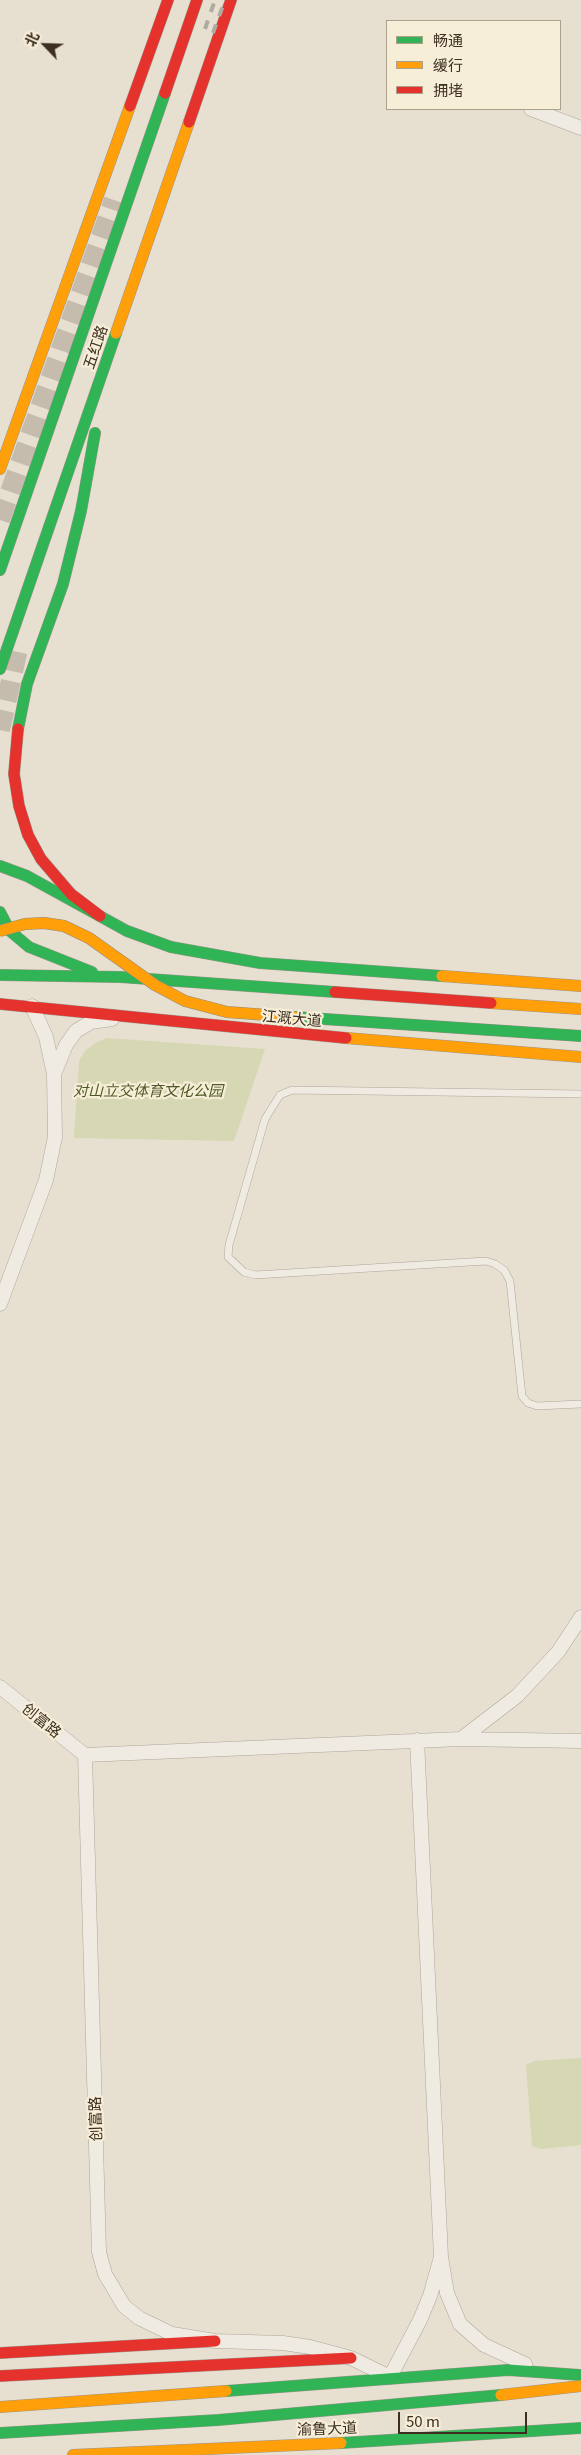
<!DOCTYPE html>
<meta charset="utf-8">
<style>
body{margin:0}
#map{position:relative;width:581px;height:2455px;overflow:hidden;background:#e7e0d1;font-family:Georgia,"Noto Sans SC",serif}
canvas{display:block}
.legend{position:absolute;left:386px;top:20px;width:175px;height:90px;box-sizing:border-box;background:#f7eed8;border:1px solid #ada18e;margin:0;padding:6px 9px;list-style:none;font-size:15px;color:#3d2e20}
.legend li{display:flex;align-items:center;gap:10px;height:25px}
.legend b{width:25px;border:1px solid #ada18e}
.north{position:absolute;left:20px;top:20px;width:50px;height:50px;-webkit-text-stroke:4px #f7eed8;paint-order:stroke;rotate:294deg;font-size:14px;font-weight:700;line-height:20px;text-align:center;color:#3d2e20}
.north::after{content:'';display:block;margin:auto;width:18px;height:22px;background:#3d2e20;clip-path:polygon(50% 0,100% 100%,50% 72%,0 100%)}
.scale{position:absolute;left:398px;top:2412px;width:129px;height:22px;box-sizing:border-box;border:2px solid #3d2e20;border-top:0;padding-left:6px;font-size:15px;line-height:18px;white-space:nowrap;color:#3d2e20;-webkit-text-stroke:4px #f7eed8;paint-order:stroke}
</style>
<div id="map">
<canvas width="581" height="2455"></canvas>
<ul class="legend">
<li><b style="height:6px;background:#30b455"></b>畅通</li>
<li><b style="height:6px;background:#ff9f0a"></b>缓行</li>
<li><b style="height:6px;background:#e5322d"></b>拥堵</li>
</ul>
<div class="north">北</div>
<div class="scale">50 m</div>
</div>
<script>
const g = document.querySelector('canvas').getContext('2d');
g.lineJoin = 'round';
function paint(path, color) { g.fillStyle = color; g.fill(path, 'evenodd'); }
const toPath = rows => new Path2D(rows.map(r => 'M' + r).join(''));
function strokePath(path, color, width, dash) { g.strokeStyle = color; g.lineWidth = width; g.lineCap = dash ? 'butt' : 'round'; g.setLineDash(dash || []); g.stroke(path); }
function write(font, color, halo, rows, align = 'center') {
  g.font = font + ' Georgia,"Noto Sans SC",serif'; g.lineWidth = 4.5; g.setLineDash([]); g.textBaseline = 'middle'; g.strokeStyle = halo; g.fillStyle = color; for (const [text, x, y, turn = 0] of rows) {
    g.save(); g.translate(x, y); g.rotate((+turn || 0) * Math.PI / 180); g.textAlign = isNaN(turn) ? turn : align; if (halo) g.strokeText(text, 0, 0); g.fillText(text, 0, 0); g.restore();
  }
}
paint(toPath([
 [107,1038,265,1049,234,1141,74,1138,79,1061,85,1051,95,1043],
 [581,2058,581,2145,541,2149,532,2146,526,2065,534,2061]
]), '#d6d7b3');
strokePath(toPath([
 [0,520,114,200],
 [0,730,18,649]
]), '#c5bcae', 20, [20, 10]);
const lane = toPath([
 [581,1094,292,1090,280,1095,265,1119,229,1245,228,1257,244,1272,255,1275,486,1261,495,1264,504,1270,510,1281,522,1396,528,1403,537,1406,581,1404]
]);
const street = toPath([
 [531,109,581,128],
 [32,1006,46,1037,54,1074,66,1045,76,1031,91,1022,112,1019],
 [0,1304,46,1180,55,1137,54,1074],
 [0,1687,85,1755,99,2252,105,2274,124,2306,139,2318,172,2334,215,2341,283,2343,310,2347,351,2358,390,2377,420,2320,430,2296,441,2257,447,2293,460,2324,484,2345,525,2364],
 [461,1739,517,1696,558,1652,581,1617],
 [417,1740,441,2257],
 [85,1755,461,1739,581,1741]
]);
const fast = toPath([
 [0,570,165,93],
 [0,669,116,333],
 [18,729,27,684,63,584,81,511,95,433],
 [0,866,27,876,127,931,171,947,260,963,442,976],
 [0,912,10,931,29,947,92,972],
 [0,975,120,977,335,992],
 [226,2391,508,2370,580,2375],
 [0,2433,218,2420,501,2395],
 [341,2443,581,2428]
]);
const slow = toPath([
 [116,333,189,122],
 [0,469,130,106],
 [442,976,581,986],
 [491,1003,581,1009],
 [346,1038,581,1057],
 [501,2395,581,2386],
 [0,2407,226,2391],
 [73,2455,341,2443]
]);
const jam = toPath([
 [165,93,197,0],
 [130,106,168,0],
 [189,122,231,0],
 [18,729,14,774,19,806,28,835,41,859,71,894,100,916],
 [335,992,491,1003],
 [0,1004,346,1038],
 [0,2353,215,2341],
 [0,2376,351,2358]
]);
strokePath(lane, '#ada599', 8);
strokePath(street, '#ada599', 15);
strokePath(fast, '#9c958a', 12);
strokePath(slow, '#9c958a', 12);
strokePath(jam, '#9c958a', 12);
strokePath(lane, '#efebe3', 7);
strokePath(street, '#efebe3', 14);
strokePath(fast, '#30b455', 11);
strokePath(slow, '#ff9f0a', 11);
strokePath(jam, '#e5322d', 11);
strokePath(toPath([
 [205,29,215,0],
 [213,33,225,0]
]), '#afaaa2', 4, [9, 9]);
const fastBridge = toPath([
 [294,1017,581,1036]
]);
const slowBridge = toPath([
 [0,931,25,924,44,923,64,926,89,938,155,985,185,1001,227,1012,294,1017]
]);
strokePath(fastBridge, '#928b80', 12, []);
strokePath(slowBridge, '#928b80', 12, []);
strokePath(fastBridge, '#30b455', 11);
strokePath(slowBridge, '#ff9f0a', 11);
write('15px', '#3d2e20', '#f7eed8', [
 ["五红路",95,347,-71],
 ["江溉大道",292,1018,5],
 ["创富路",42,1720,39],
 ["创富路",95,2119,-92],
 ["渝鲁大道",327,2428,-2]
]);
write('italic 15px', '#4d5a26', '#f7eed8', [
 ["对山立交体育文化公园",148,1090]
]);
</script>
